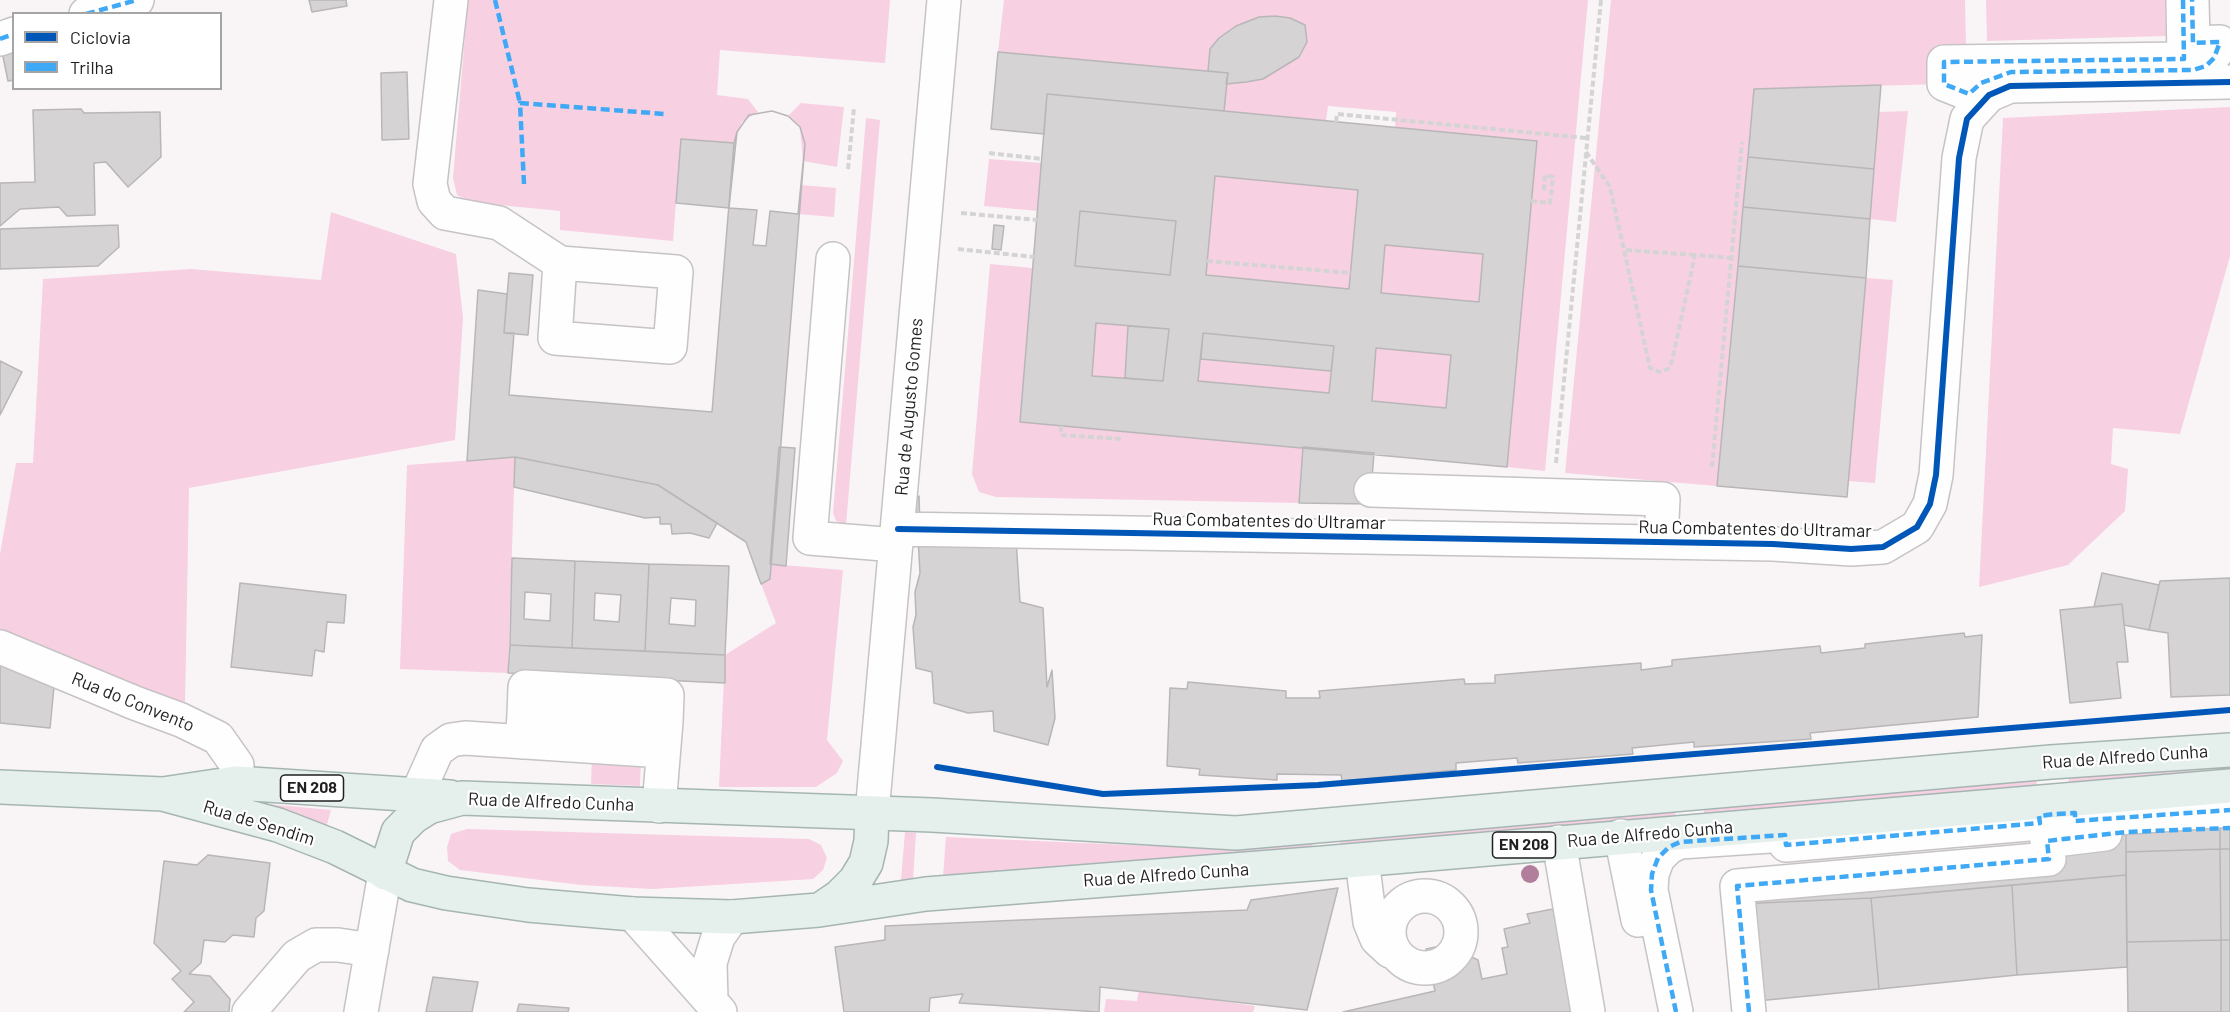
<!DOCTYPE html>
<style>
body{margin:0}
#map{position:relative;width:2230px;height:1012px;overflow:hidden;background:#f9f5f7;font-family:Barlow,sans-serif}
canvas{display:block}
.legend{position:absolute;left:12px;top:12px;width:210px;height:78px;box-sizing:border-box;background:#fff;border:2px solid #a6a5a6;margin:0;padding:8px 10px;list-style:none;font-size:18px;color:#211f20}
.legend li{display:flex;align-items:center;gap:12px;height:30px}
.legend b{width:30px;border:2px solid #a6a5a6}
</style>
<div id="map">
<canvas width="2230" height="1012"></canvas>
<ul class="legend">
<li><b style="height:8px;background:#0057b8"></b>Ciclovia</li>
<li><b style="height:8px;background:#3fa9f5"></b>Trilha</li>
</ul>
</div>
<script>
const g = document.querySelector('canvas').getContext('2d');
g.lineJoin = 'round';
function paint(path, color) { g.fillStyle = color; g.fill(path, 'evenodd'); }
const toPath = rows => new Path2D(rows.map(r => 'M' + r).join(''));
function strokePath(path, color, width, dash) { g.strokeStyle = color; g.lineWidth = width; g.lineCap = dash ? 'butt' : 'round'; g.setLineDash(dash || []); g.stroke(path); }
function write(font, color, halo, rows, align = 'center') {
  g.font = font + ' Barlow,sans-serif'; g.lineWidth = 4.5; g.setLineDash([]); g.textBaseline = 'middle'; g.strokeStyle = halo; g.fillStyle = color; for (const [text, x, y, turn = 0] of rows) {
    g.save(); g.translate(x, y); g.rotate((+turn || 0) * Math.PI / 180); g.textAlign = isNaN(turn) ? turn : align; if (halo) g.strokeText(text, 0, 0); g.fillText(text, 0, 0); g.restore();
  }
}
paint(toPath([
 [468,0,890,0,885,63,720,50,717,95,748,99,758,112,742,122,734,143,681,139,673,241,560,230,560,211,470,202,457,195,453,178],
 [1004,0,1588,0,1545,471,1507,467,1537,141,1395,128,1396,112,1328,106,1326,121,1224,111,1226,84,1263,79,1299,57,1307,42,1305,25,1290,18,1259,17,1219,38,1210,49,1208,71,998,52],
 [1611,0,1965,0,1966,45,2184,43,1944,84,1754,89,1717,486,1565,473],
 [1986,0,2165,0,2166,36,1987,41],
 [801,103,844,107,837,167,803,161,800,127,788,116],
 [2230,107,2230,256,2180,434,2113,428,2111,464,2128,469,2125,511,2068,565,1979,587,2003,118],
 [1908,111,1896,222,1870,219,1879,112],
 [866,118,880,120,846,525,836,521,833,513],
 [989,159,1042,163,1038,211,984,206],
 [1215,176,1358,190,1349,289,1206,275],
 [801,185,836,188,834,217,798,214],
 [331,212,456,254,463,318,455,440,189,488,185,705,0,643,0,554,16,463,33,463,43,279,191,269,321,280],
 [1385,245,1483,254,1479,302,1381,293],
 [990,264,1033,268,1020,422,1303,447,1299,503,996,497,979,492,972,474],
 [1866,278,1893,280,1875,483,1848,481],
 [1096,323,1128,326,1125,378,1092,376],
 [1376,348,1451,355,1446,408,1372,401],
 [1201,359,1331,371,1329,393,1198,381],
 [515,457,508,673,400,669,407,465],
 [770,564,843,570,827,740,843,761,837,773,816,787,719,787,725,655,776,623,761,584,769,578],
 [592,756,641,759,640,786,591,784],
 [2230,761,2230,772,2069,782,2068,772],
 [2036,777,2037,786,1704,817,1704,806],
 [234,801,331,810,326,828],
 [1675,810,1676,817,1341,848,1340,840],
 [467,829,809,839,821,845,827,858,823,870,813,879,653,889,581,885,460,870,448,861,447,847,451,834],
 [905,832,916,833,913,881,901,880],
 [946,837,1152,846,1312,841,1313,852,943,877],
 [1139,989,1255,1006,1253,1012,1104,1012,1106,999,1137,1001]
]), '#f7d0e2');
const building = toPath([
 [309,0,346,0,347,6,312,12,309,0],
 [1275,16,1290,18,1305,25,1307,42,1299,57,1263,79,1246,82,1226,84,1228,73,1208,71,1210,49,1219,38,1236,26,1259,17,1275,16],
 [14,50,14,80,8,81,2,52,14,50],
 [998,52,1228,73,1224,111,1047,94,1044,134,991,129,998,52],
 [407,72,409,139,382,140,381,73,407,72],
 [1881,85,1874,169,1748,157,1754,89,1881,85],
 [1047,94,1537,141,1507,467,1020,422,1047,94],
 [1215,176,1358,190,1349,289,1206,275,1215,176],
 [1080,211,1176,221,1170,275,1075,266,1080,211],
 [1385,245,1483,254,1479,302,1381,293,1385,245],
 [1096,323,1169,329,1163,381,1092,376,1096,323],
 [1203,333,1334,346,1329,393,1198,381,1203,333],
 [1376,348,1451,355,1446,408,1372,401,1376,348],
 [81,109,84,113,160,112,161,157,128,187,106,162,94,163,95,215,67,216,59,207,20,209,0,226,0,183,35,182,33,110,81,109],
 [772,111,788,116,800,127,805,144,770,579,761,584,746,542,658,485,515,457,467,461,478,290,507,294,504,333,514,333,509,395,712,412,734,143,737,132,749,115,772,111],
 [772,111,788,116,800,127,805,144,798,214,770,211,766,246,753,245,757,210,729,208,737,132,749,115,772,111],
 [681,139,734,143,729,208,676,203,681,139],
 [1748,157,1874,169,1870,219,1743,207,1748,157],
 [1743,207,1870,219,1866,278,1738,266,1743,207],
 [1080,211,1176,221,1170,275,1075,266,1080,211],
 [118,225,119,247,98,266,0,269,0,229,118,225],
 [994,225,1004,226,1001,250,992,249,994,225],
 [1738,266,1866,278,1847,497,1717,486,1738,266],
 [509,273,533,275,528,335,504,333,509,273],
 [1128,326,1169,329,1163,381,1125,378,1128,326],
 [1203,333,1334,346,1331,371,1201,359,1203,333],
 [0,361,22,372,0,415,0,361],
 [779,447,795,448,786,566,770,564,779,447],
 [1303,447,1374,453,1370,504,1299,503,1303,447],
 [515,457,658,485,717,523,709,538,690,533,672,534,671,524,660,524,660,517,645,518,514,487,515,457],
 [919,496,920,525,1016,539,1020,602,1043,608,1047,687,1052,670,1055,718,1048,745,994,731,993,711,968,713,934,703,932,672,916,668,913,627,916,615,915,592,920,573,916,502,919,496],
 [512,558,575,561,572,648,510,645,512,558],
 [575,561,649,564,645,651,572,648,575,561],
 [649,564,729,566,725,655,645,651,649,564],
 [2102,573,2159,585,2149,630,2124,625,2122,604,2094,607,2102,573],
 [2230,578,2230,695,2171,697,2168,633,2149,630,2160,581,2230,578],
 [240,583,346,595,344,623,327,622,324,652,315,650,312,676,231,667,240,583],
 [525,592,551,594,550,621,524,619,525,592],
 [595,593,621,595,619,622,594,620,595,593],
 [671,598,696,600,695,626,669,624,671,598],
 [2122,604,2128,662,2117,662,2121,698,2070,703,2060,610,2122,604],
 [1964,633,1965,637,1982,635,1978,717,1810,733,1811,739,1694,747,1694,742,1632,748,1633,754,1518,763,1517,758,1456,763,1456,770,1342,781,1341,775,1277,774,1277,780,1199,775,1200,769,1167,766,1170,688,1187,689,1188,682,1286,691,1286,698,1320,698,1319,691,1464,679,1465,684,1495,683,1495,675,1641,663,1641,670,1672,666,1672,660,1820,646,1821,653,1865,648,1865,644,1964,633],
 [510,645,725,655,725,683,508,673,510,645],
 [0,650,57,656,50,728,0,723,0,650],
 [2220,828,2220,849,2126,852,2126,832,2220,828],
 [2220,828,2230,828,2230,849,2220,849,2220,828],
 [2126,832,2126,875,1871,898,1738,904,1737,886,2049,859,2126,832],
 [2220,849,2230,849,2230,940,2221,940,2220,849],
 [2220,849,2221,940,2127,942,2126,852,2220,849],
 [208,855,270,863,264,911,256,918,254,937,233,935,225,942,204,940,201,963,189,974,210,976,230,999,229,1012,184,1012,194,1002,172,979,181,971,154,943,164,861,197,865,208,855],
 [2126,875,2127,967,2017,975,2012,885,2126,875],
 [2012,885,2017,975,1879,989,1871,898,2012,885],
 [1338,888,1307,1010,1100,987,1099,1012,959,1003,963,994,930,998,929,1012,844,1012,835,947,885,940,885,926,1247,910,1251,900,1338,888],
 [1871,898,1879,989,1747,1002,1738,904,1871,898],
 [1553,909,1573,1012,1343,1012,1435,991,1426,949,1446,945,1478,960,1482,979,1507,974,1502,948,1508,947,1504,929,1530,923,1527,914,1553,909],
 [2221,940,2221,1012,2128,1012,2127,942,2221,940],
 [2221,940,2230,940,2230,1012,2221,1012,2221,940],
 [433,977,478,982,472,1012,426,1012,433,977],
 [519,1004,569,1008,568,1012,517,1012,519,1004]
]);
paint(building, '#d6d3d5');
strokePath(building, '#b8b6b7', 1.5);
const minor = toPath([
 [451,0,430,184,434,201,445,213,499,223,560,263,676,272,670,347,555,338,560,263],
 [86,14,137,0],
 [0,39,14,34],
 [2174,70,2193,70,2206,66,2218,50,2220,42,2193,43,2192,0],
 [2000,75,1981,83,1969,94,1944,84,1944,62,2184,59,2183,0],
 [833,259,810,538,896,545],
 [1371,490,1663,499,1661,542],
 [898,529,1773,544,1851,549,1883,547,1917,527,1930,504,1936,475,1959,158,1967,119,1989,95,2010,86,2230,82],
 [0,647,135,703,181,720,218,738,237,765,236,783],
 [524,715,525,687,667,695,666,722],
 [522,742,524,715,666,722,659,806],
 [417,795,437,750,451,740,465,738,663,751],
 [872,813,944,0],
 [1621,836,1638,920],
 [1559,842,1588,1012],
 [1362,860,1370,922,1377,939,1390,951],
 '1389 932a36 36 0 1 1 72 0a36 36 0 1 1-72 0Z',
 [633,914,720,1012],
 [711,1000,710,963,718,937,732,917],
 [249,1012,297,956,316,945,338,945,372,950],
 [361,1012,385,873],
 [1676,1012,1651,890,1652,874,1658,858,1669,847,1680,842,1785,835,1786,845,2040,823,2039,816,2055,814,2075,813,2075,821,2230,810],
 [1749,1012,1737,886,2049,859,2047,841,2105,834]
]);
const major = toPath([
 [0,787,163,794,236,783,450,797],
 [163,794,278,825,335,847,412,885,446,893,528,905,633,914,732,917,819,910,926,894,1323,863,2230,786],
 [385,873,398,832,413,817,429,807,462,798,932,815,1236,833,2051,762,2230,750],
 [821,909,840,896,855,881,866,863,871,841,872,813]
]);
strokePath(minor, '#c6c3c4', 36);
strokePath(major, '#a5b6b2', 36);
strokePath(toPath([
 [1336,122,1337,114,1586,138],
 [1586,152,1610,187,1650,368,1660,372,1668,369,1672,361,1695,255,1732,258],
 [989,153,1042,159],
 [848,169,854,108],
 [1531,201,1550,203,1553,177,1545,175,1544,191],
 [961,213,1037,220],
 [958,249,1034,257],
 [1626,250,1695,255],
 [1207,261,1351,273],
 [1061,426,1061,435,1122,439],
 [1556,463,1601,0],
 [1712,467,1742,142]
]), '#d5d4d5', 4, [6, 3]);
strokePath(minor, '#fefefe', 33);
strokePath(major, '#e5efec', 33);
strokePath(toPath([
 [495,0,520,103],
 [2183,0,2184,59,1944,62,1944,84,1969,94,1981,83,2011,72,2193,70,2206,66,2214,58,2220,42,2193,43,2192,0],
 [86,14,137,0],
 [0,39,14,34],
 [524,184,520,103,665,114],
 [1676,1012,1651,890,1652,874,1658,858,1669,847,1680,842,1785,835,1786,845,2040,823,2039,816,2055,814,2075,813,2075,821,2230,810],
 [1749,1012,1737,886,2049,859,2047,841,2126,832,2230,828]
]), '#3fa9f5', 4.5, [9, 4.5]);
strokePath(toPath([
 [898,529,1773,544,1851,549,1883,547,1917,527,1930,504,1936,475,1959,158,1967,119,1989,95,2010,86,2230,82],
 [937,767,1103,794,1318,785,2230,710]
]), '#0057b8', 6);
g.fillStyle = '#b17f9b';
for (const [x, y] of [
 [1530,874]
]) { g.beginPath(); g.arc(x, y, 9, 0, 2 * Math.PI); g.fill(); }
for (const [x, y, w] of [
 [312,788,63],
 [1524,845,63]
]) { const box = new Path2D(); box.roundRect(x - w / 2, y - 13, w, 26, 4.5); g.fillStyle = '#fff'; g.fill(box); strokePath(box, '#211f20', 1.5); }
write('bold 16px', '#211f20', null, [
 ["EN 208",312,788],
 ["EN 208",1524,845]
]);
write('18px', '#211f20', '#fff', [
 ["Rua de Augusto Gomes",909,407,-85],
 ["Rua Combatentes do Ultramar",1269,521,1],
 ["Rua Combatentes do Ultramar",1755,529,1],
 ["Rua do Convento",133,702,22],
 ["Rua de Alfredo Cunha",2125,757,-4],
 ["Rua de Alfredo Cunha",551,802,2],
 ["Rua de Sendim",259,823,17],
 ["Rua de Alfredo Cunha",1650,834,-5],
 ["Rua de Alfredo Cunha",1166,875,-4]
]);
</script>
